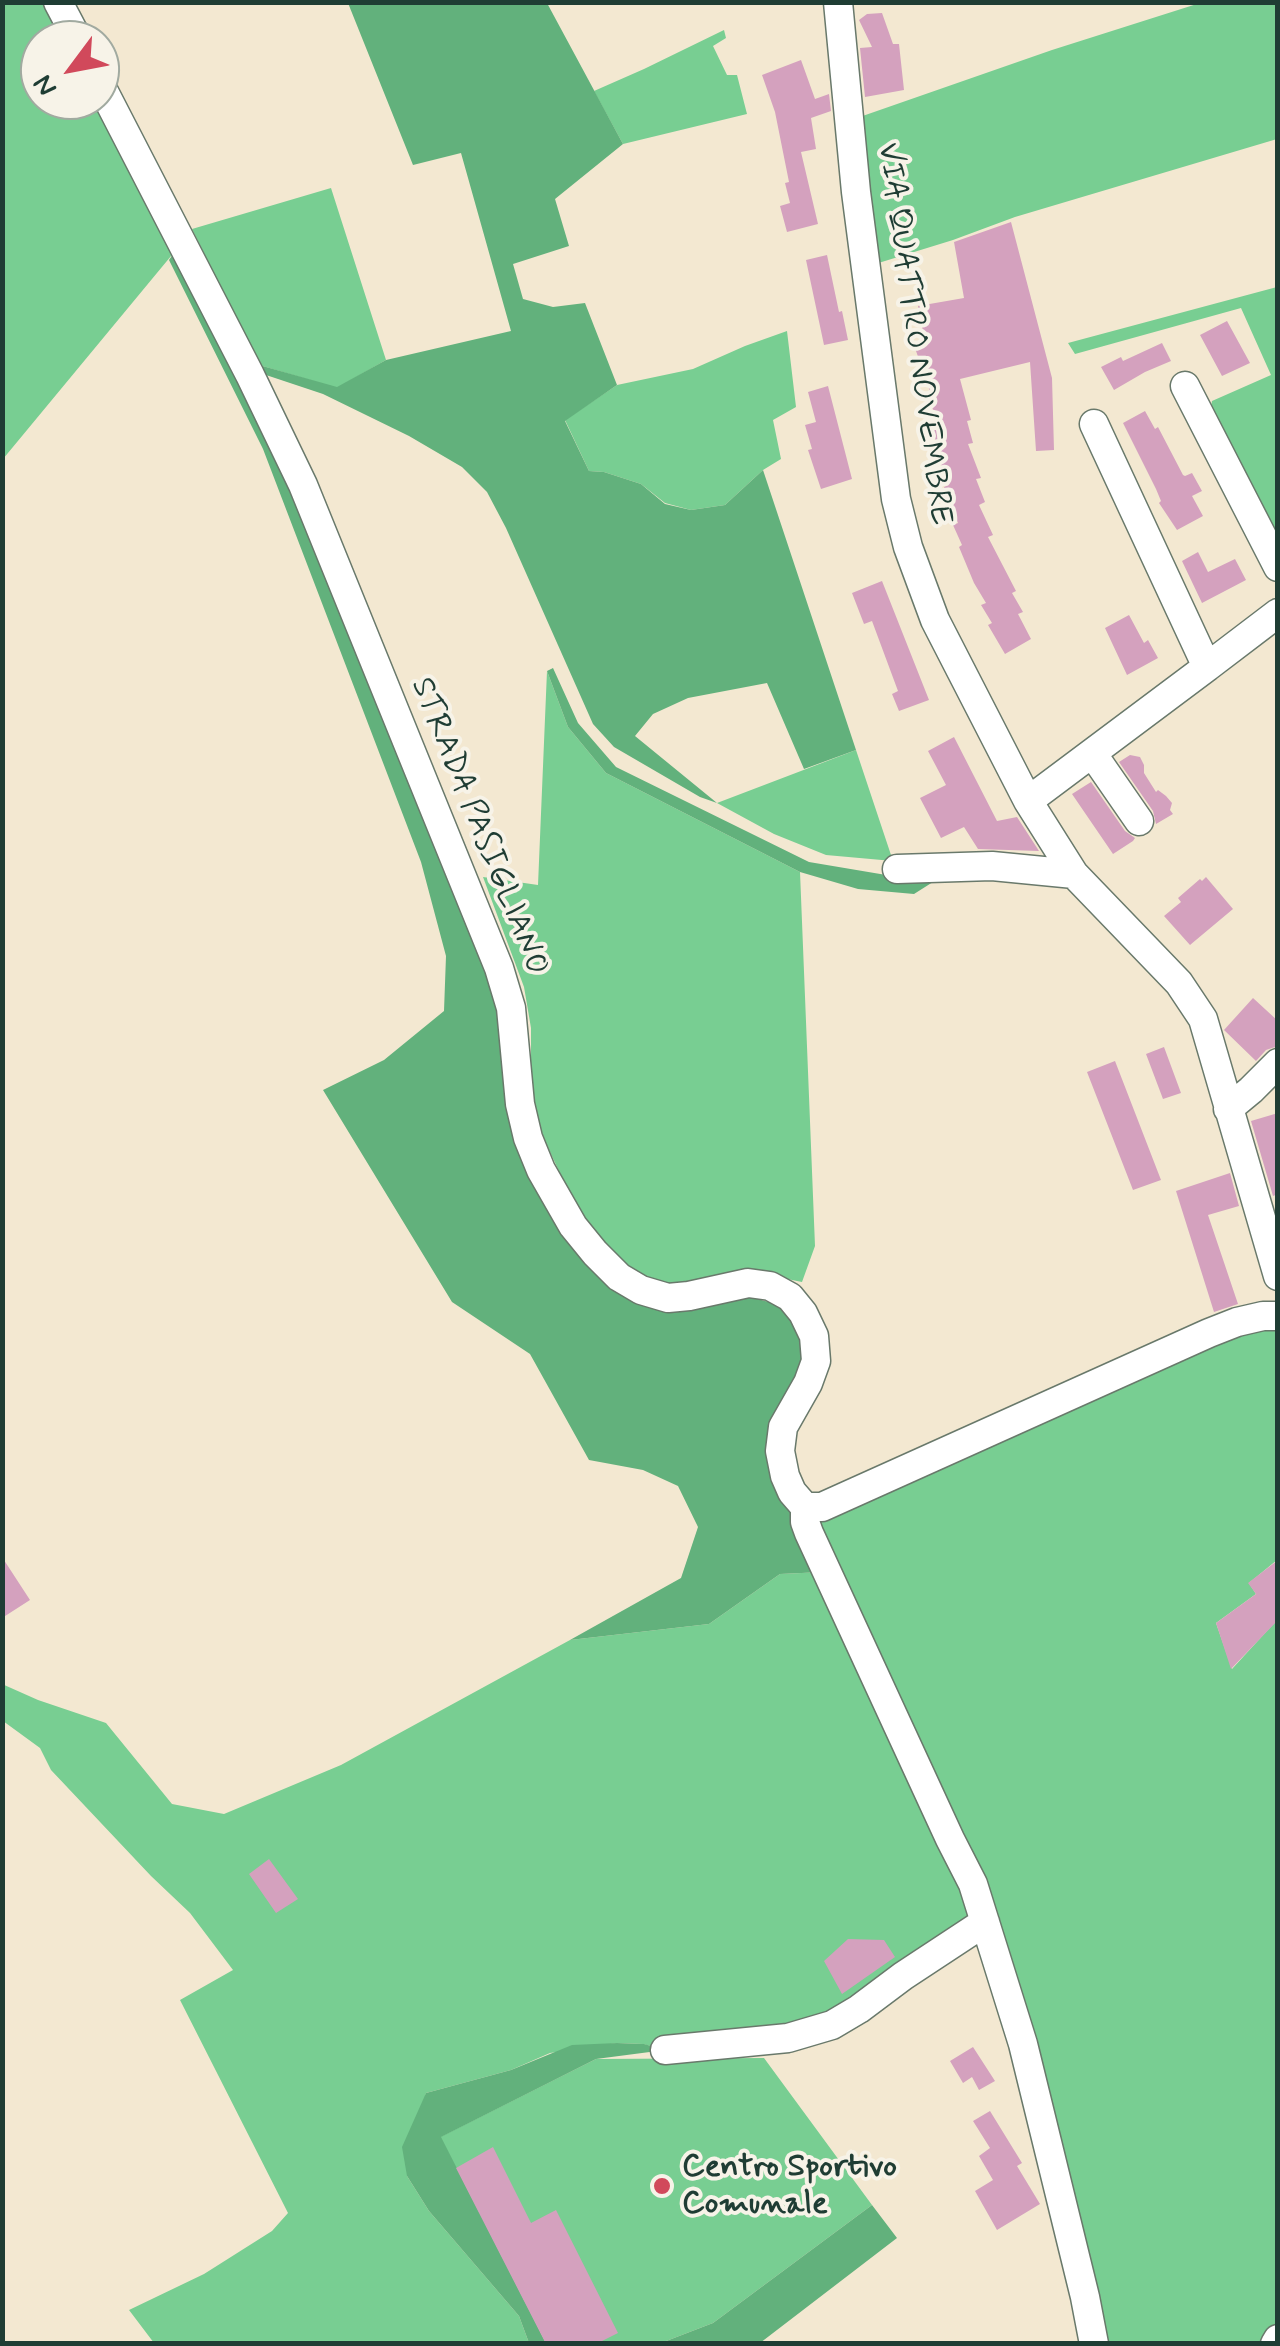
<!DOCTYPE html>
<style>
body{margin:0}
#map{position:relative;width:1280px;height:2346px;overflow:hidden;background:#f3e8d1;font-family:Mynerve,sans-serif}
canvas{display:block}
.frame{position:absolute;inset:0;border:5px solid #1f3d34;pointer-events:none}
.north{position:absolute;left:20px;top:20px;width:100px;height:100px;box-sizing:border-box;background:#f7f3e8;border:2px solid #a1aaa0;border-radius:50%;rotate:238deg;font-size:28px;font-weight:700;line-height:40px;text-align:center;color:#1f3d34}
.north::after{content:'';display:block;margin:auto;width:35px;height:45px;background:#d1495b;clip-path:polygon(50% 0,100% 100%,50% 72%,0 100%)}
</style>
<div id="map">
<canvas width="1280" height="2346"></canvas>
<div class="frame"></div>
<div class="north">N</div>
</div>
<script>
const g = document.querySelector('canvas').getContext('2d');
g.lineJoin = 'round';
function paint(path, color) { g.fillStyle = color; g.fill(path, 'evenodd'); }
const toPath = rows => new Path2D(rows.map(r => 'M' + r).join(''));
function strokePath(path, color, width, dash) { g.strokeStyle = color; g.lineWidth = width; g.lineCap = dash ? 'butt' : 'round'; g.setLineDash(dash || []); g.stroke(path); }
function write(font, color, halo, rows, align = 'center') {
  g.font = font + ' Mynerve,sans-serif'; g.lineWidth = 8; g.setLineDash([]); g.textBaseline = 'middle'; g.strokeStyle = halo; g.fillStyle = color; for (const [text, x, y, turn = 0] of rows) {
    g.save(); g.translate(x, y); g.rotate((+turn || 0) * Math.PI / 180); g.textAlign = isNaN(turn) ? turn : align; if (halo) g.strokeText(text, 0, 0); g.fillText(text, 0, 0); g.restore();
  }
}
paint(toPath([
 [3,3,44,3,64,40,40,40,40,100,96,100,176,250,3,459],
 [1200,3,1277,3,1277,139,1015,217,953,240,872,265,854,119,1052,50],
 [724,30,726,38,713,46,727,75,737,75,747,114,623,144,594,91,644,69],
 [331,188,386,360,337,388,259,365,192,229],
 [1277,287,1277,552,1209,419,1212,401,1271,375,1241,308,1075,354,1068,343],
 [787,331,796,407,773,420,781,459,763,470,725,505,691,510,665,503,641,484,604,472,589,471,565,420,617,385,693,369,745,346],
 [547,671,568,727,606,773,800,872,815,1246,802,1282,748,1271,688,1290,653,1283,616,1257,577,1210,544,1139,531,1094,531,1028,524,987,483,877,538,885],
 [856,750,893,861,826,855,774,834,717,803],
 [1261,1324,1277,1330,1277,1560,1249,1583,1256,1594,1216,1623,1232,1669,1276,1621,1277,1623,1278,2329,1268,2343,1106,2343,988,1893,822,1542,820,1521,829,1510],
 [823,1572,863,1683,886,1716,974,1922,859,2009,665,2050,643,2044,617,2043,550,2053,511,2070,426,2093,407,2176,429,2211,519,2316,529,2343,154,2343,129,2310,204,2274,272,2231,288,2213,180,2000,233,1970,190,1913,151,1876,51,1770,40,1748,3,1721,2,1684,38,1700,106,1723,172,1804,224,1814,341,1765,570,1640,709,1624,780,1574],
 [764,2058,872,2205,713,2323,661,2343,546,2343,440,2137,596,2059]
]), '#78ce92');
paint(toPath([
 [348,3,547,3,623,144,555,199,569,246,513,264,523,299,553,307,585,303,617,385,565,421,589,471,604,472,641,484,665,504,691,510,725,505,763,470,856,750,804,769,767,683,688,698,653,714,635,736,717,803,700,797,614,747,593,724,506,528,487,492,462,467,409,436,323,394,263,374,259,365,337,387,386,360,511,331,461,153,413,165],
 [176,250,294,488,492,969,543,1191,635,1295,747,1296,783,1306,805,1335,804,1363,771,1436,823,1572,780,1574,709,1624,570,1640,681,1578,698,1527,678,1486,643,1470,589,1460,530,1354,452,1302,323,1090,384,1060,444,1011,446,956,421,862,263,449,169,260],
 [553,668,578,723,616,767,809,862,898,877,944,875,914,894,858,889,800,872,606,773,568,727,547,671],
 [617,2043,644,2044,665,2050,596,2059,441,2137,546,2343,529,2343,519,2316,429,2211,407,2176,402,2147,426,2093,511,2070,572,2045],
 [872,2205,897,2238,760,2343,661,2343,713,2323]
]), '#62b17c');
paint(toPath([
 [882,13,893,44,899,44,904,90,865,97,860,48,872,47,859,20,867,14],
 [801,60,815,99,829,94,831,111,811,118,816,149,801,152,818,224,787,232,780,206,790,203,785,183,789,182,775,112,762,75],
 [1011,222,1052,378,1054,450,1036,451,1030,362,960,379,971,420,967,421,973,443,968,444,981,478,976,479,985,502,979,505,993,535,988,537,1016,591,1012,593,1023,612,1018,614,1031,639,1005,654,988,625,992,623,981,605,986,603,974,583,959,547,962,545,953,525,958,523,944,487,949,485,941,464,932,426,937,424,931,403,934,403,915,348,925,342,918,306,964,298,954,242],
 [827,255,839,312,842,311,848,340,824,345,806,260],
 [1227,321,1250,363,1222,376,1200,335],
 [1162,343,1171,361,1145,372,1114,390,1101,367,1121,357,1123,361],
 [828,386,852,479,821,489,808,450,812,449,805,425,816,422,808,392],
 [1145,411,1155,429,1158,427,1183,475,1185,476,1192,473,1202,491,1192,496,1203,516,1177,530,1159,503,1161,501,1156,489,1123,423],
 [1198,552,1208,572,1235,559,1246,580,1202,603,1182,561],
 [882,581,929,700,899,711,892,694,898,691,872,621,864,624,852,593],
 [1129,615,1144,643,1148,640,1158,658,1127,675,1105,628],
 [954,737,997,821,1017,817,1039,851,978,849,964,827,941,838,920,798,946,785,928,751],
 [1130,755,1140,757,1144,765,1144,773,1156,792,1158,790,1166,796,1172,803,1170,810,1173,814,1156,824,1153,811,1119,762],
 [1091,782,1125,831,1135,838,1133,841,1113,854,1072,794],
 [1206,877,1233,909,1190,945,1164,916,1181,902,1178,898,1200,879,1202,881],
 [1253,998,1278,1021,1278,1046,1266,1050,1256,1061,1224,1030],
 [1164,1047,1181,1093,1163,1099,1146,1054],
 [1115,1061,1161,1180,1133,1190,1087,1072],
 [1278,1113,1278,1194,1273,1196,1251,1121],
 [1230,1173,1239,1206,1208,1215,1238,1304,1214,1312,1176,1191],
 [2,1557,30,1600,2,1618],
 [1278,1560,1278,1620,1231,1669,1216,1623,1256,1594,1248,1583],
 [269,1859,298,1899,276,1913,249,1874],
 [848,1939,884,1940,895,1957,842,1994,824,1961],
 [973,2047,995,2081,979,2090,972,2077,963,2083,950,2061],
 [990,2111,1022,2163,1017,2166,1040,2204,997,2230,975,2191,993,2180,979,2156,990,2148,973,2121],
 [493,2147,531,2223,556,2210,618,2333,596,2344,546,2344,456,2168]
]), '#d4a1be');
const minor = toPath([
 [58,2,78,40],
 [838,2,856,192,896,499,908,547,935,620,1028,801,1074,874,1179,983,1203,1019,1278,1276],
 [100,84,250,375,303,485,499,968,511,1008,520,1104,528,1138,541,1170,573,1226,595,1253,619,1277,641,1290,668,1298,689,1296,748,1283,770,1286,790,1297,803,1313,814,1336,816,1361,808,1383,783,1427,780,1451,785,1476,792,1492,805,1507],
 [1185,386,1278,567],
 [1207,667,1278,613],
 [1092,753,1139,821],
 [1028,801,1207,667,1094,424],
 [897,869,992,866,1074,874],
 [1228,1109,1251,1090,1278,1063],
 [805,1507,805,1522,809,1533,950,1839,973,1884,1023,2044,1085,2297,1094,2344],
 [805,1507,822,1507,1209,1333,1237,1322,1263,1316,1278,1316],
 [665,2050,788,2038,832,2025,859,2009,903,1976,985,1922],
 [1275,2344,1278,2339]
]);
strokePath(minor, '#69796b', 31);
strokePath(minor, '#fff', 28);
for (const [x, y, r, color] of [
 [662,2186,10,"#d1495b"]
]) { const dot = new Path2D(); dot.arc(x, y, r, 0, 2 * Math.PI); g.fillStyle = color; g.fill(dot); strokePath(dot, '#f7f3e8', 4); }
write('32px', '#1f3d34', '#f7f3e8', [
 ["VIA QUATTRO NOVEMBRE",913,334,82],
 ["STRADA PASIGLIANO",478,827,68]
]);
write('bold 32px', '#1f3d34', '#f7f3e8', [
 ["Centro Sportivo",682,2168],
 ["Comunale",682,2205]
], 'left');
</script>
